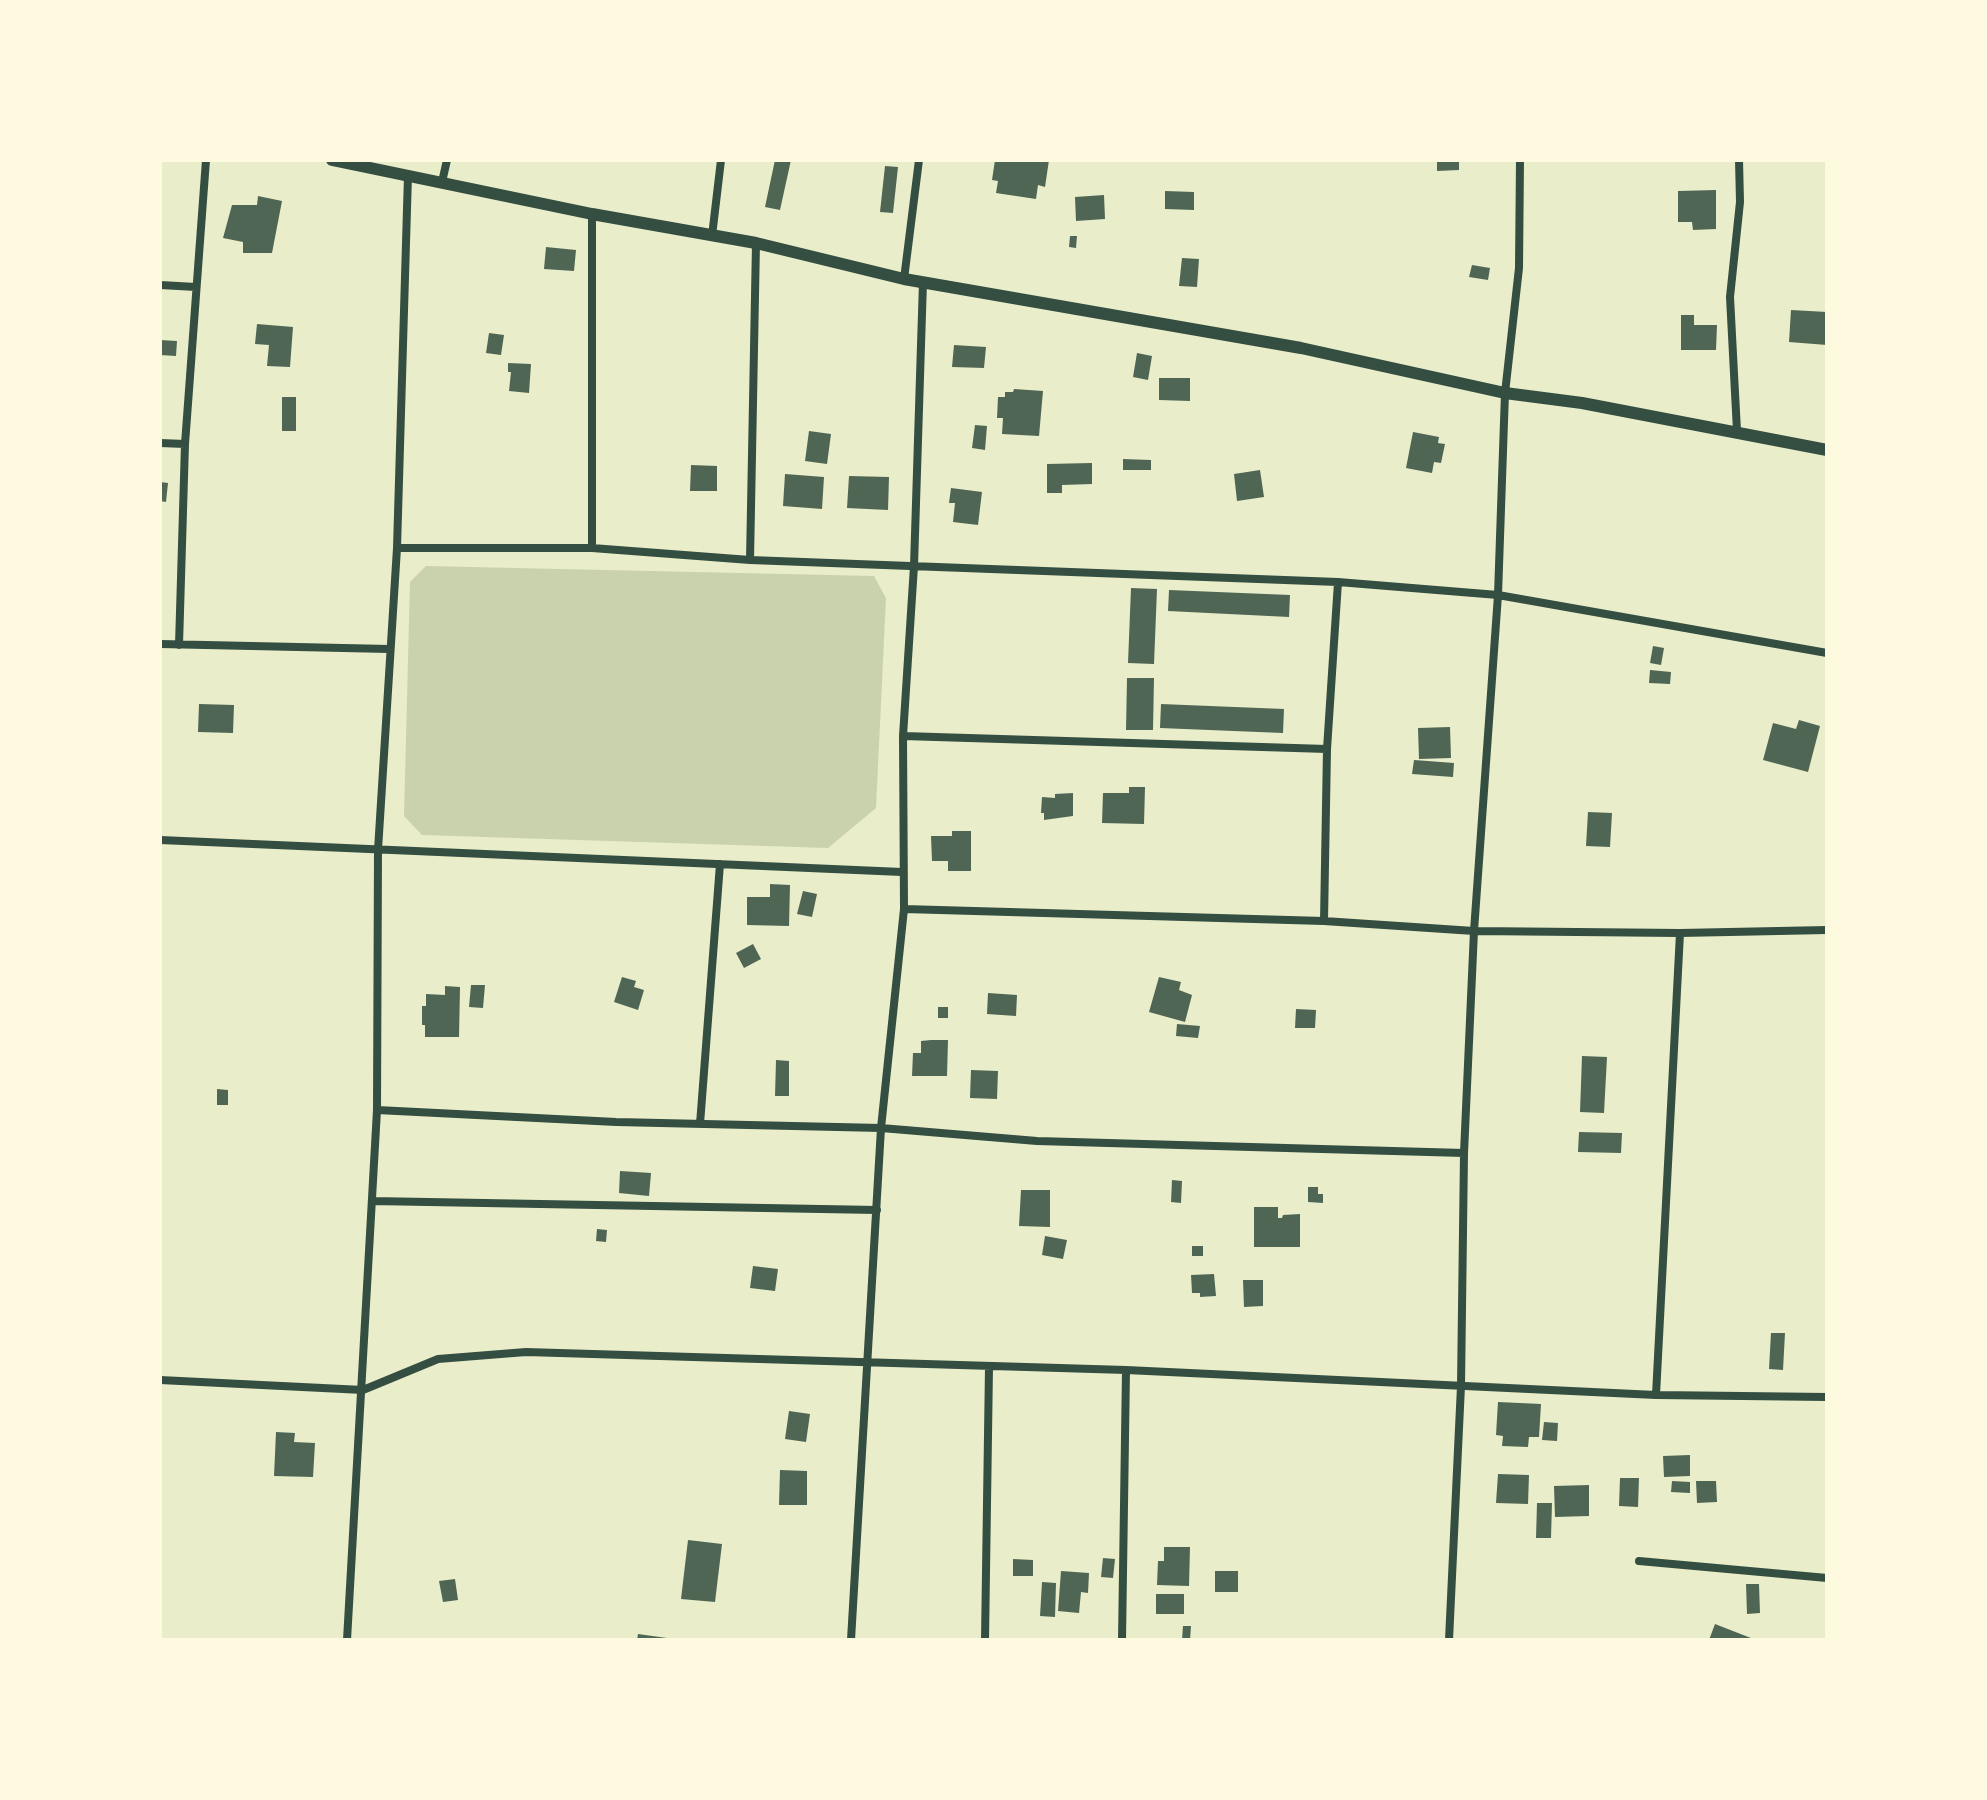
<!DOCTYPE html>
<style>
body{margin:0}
#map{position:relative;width:1987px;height:1800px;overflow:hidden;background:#e9edc9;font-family:"IBM Plex Sans",sans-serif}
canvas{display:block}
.frame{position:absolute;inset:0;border:162px solid #fefae0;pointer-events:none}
</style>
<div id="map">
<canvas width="1987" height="1800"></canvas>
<div class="frame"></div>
</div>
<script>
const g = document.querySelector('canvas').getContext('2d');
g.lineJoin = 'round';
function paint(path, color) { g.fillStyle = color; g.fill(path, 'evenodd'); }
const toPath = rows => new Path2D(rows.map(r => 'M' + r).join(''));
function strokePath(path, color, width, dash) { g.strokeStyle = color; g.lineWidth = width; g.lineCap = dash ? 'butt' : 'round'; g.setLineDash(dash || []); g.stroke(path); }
paint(toPath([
 [426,566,874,576,886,598,876,808,828,848,422,835,404,816,410,582]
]), '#cad2ad');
paint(toPath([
 [775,160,791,160,780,210,765,207],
 [995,160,1049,160,1045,187,1038,185,1036,199,996,193,998,181,992,180],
 [1437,160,1459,160,1459,170,1437,171],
 [885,166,898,167,893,213,880,212],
 [1716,190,1716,229,1693,230,1692,222,1678,222,1678,191],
 [1165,191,1194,192,1194,210,1165,209],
 [1104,195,1105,219,1076,221,1075,197],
 [258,196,282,201,272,253,243,253,243,242,223,238,232,205,257,205],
 [1070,236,1077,236,1076,248,1069,247],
 [546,247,576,250,574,271,544,269],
 [1182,258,1199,259,1197,287,1179,286],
 [1472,265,1490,268,1488,280,1469,277],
 [1791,310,1827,312,1827,345,1789,342],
 [1681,315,1694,315,1694,325,1717,325,1716,350,1681,350],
 [257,324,293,327,290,367,267,366,269,345,255,344],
 [489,333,504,335,501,355,486,353],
 [160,340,177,341,176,356,160,355],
 [954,345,986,347,984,368,952,367],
 [1137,353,1152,356,1148,380,1133,377],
 [508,363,531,364,529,393,509,391,511,372,508,372],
 [1159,378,1190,378,1190,401,1159,400],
 [1014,389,1043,391,1039,436,1002,434,1003,418,997,418,998,397,1005,397,1005,392,1013,392],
 [282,397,296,397,296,431,282,431],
 [975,425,987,426,985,450,972,448],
 [809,431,831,434,827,464,805,461],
 [1413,432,1439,437,1438,443,1445,444,1441,463,1434,462,1432,473,1406,468],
 [1123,459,1151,460,1151,470,1123,470],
 [1092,463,1092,484,1062,485,1062,493,1047,493,1047,464],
 [691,465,717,466,717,491,690,491],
 [1260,470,1264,497,1237,501,1234,474],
 [785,474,824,477,822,509,783,506],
 [849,476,889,477,888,510,847,508],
 [160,482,168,483,166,502,160,501],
 [951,488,982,492,978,525,953,522,955,503,949,503],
 [1131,588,1157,589,1154,664,1128,663],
 [1169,590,1290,595,1289,617,1168,611],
 [1653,646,1664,648,1661,665,1650,663],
 [1650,670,1671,672,1670,684,1649,683],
 [1127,678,1154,678,1153,730,1126,730],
 [199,704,234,705,233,733,198,732],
 [1161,704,1284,709,1283,733,1160,728],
 [1799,720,1820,726,1808,772,1763,760,1773,723,1796,729],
 [1450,727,1451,758,1419,759,1418,728],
 [1414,760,1454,763,1453,777,1412,774],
 [1129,787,1145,787,1144,824,1102,823,1103,793,1129,793],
 [1073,793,1073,816,1044,820,1044,813,1041,813,1042,797,1055,798,1055,794],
 [1588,812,1612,813,1610,847,1586,846],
 [952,831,971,831,971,871,948,871,948,861,932,861,931,836,952,836],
 [770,884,790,885,789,926,747,925,747,897,770,897],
 [803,891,817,894,812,917,797,914],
 [753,944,761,959,744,968,736,953],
 [622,977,636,981,634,987,644,990,638,1010,614,1002],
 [1159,977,1181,982,1179,990,1192,995,1185,1022,1149,1012],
 [471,985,485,985,483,1008,469,1007],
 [445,986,460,987,459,1037,425,1037,425,1025,422,1025,422,1006,426,1006,426,994,445,995],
 [988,993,1017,995,1016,1016,987,1014],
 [938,1007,948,1007,948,1018,938,1018],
 [1296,1009,1316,1010,1315,1028,1295,1028],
 [1177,1024,1200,1026,1198,1038,1176,1036],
 [931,1040,948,1040,947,1076,912,1076,913,1053,921,1053,921,1041],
 [1582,1056,1607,1057,1604,1113,1580,1112],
 [776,1060,789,1061,789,1096,775,1096],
 [971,1070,998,1071,997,1099,970,1098],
 [217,1089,228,1090,228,1105,217,1105],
 [1579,1132,1622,1133,1621,1153,1578,1152],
 [620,1171,651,1173,649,1196,619,1193],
 [1172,1180,1182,1181,1181,1203,1171,1202],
 [1308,1187,1318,1187,1318,1194,1323,1194,1323,1203,1308,1202],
 [1021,1190,1050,1190,1050,1227,1019,1226],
 [1254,1207,1278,1207,1278,1218,1282,1218,1283,1215,1300,1214,1300,1247,1254,1247],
 [597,1229,607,1230,606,1242,596,1241],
 [1045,1236,1067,1240,1063,1259,1042,1255],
 [1192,1246,1203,1246,1203,1256,1192,1256],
 [753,1266,778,1269,775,1291,750,1288],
 [1214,1274,1216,1296,1200,1297,1200,1293,1192,1293,1191,1275],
 [1243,1280,1263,1280,1263,1306,1244,1307],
 [1771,1333,1785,1333,1783,1370,1769,1369],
 [1498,1402,1541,1404,1539,1437,1529,1437,1528,1447,1502,1446,1503,1436,1496,1435],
 [789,1411,810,1414,806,1442,785,1439],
 [1544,1422,1558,1423,1557,1441,1542,1440],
 [276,1432,295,1433,294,1442,315,1443,313,1477,274,1476],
 [1690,1455,1690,1476,1664,1477,1663,1456],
 [780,1470,807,1471,807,1505,779,1505],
 [1498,1474,1529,1475,1528,1504,1496,1503],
 [1620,1478,1639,1478,1638,1507,1619,1506],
 [1672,1481,1690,1482,1690,1493,1671,1492],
 [1696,1481,1716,1481,1717,1502,1697,1503],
 [1589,1485,1589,1516,1555,1517,1554,1486],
 [1537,1503,1552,1503,1551,1538,1536,1538],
 [688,1540,722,1544,715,1602,681,1599],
 [1164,1547,1190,1547,1189,1586,1157,1585,1158,1561,1164,1561],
 [1103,1558,1115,1559,1113,1578,1101,1577],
 [1013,1559,1033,1560,1033,1576,1013,1576],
 [1061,1571,1089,1573,1088,1593,1081,1592,1079,1613,1058,1611],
 [1215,1571,1238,1571,1238,1592,1215,1592],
 [455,1579,458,1600,443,1602,439,1581],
 [1042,1582,1056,1583,1055,1617,1040,1616],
 [1746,1584,1759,1584,1760,1613,1747,1614],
 [1156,1594,1184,1594,1184,1614,1156,1614],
 [1715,1624,1756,1640,1709,1640],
 [1183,1626,1191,1626,1190,1640,1182,1640],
 [638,1634,667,1638,667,1640,637,1640]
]), '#4f6655');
strokePath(toPath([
 [442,182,447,160],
 [592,214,592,548],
 [712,236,721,160],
 [904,279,919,160],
 [160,285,196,287],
 [1737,431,1730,297,1740,202,1739,160],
 [160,443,185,444],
 [397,548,592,548,750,560,1338,582,1498,595,1827,653],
 [750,560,756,243],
 [160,644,389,649],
 [179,645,185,444,206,160],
 [903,736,1327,749],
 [160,840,902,872],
 [904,909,1324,921,1474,931,1680,933,1827,930],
 [1324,921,1327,749,1338,582],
 [377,1110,616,1122,881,1128,1037,1141,1464,1153],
 [700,1124,720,864],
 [372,1201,877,1210],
 [160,1380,363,1390,438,1359,526,1352,1126,1370,1656,1395,1827,1397],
 [1656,1395,1680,933],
 [1639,1561,1827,1578],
 [347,1640,377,1110,378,850,397,548,408,175],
 [851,1640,881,1128,904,909,903,736,914,566,923,282],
 [985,1640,989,1367],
 [1122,1640,1126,1370],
 [1449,1640,1461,1386,1464,1153,1474,931,1498,595,1505,393,1519,268,1520,160]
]), '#344e41', 8);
strokePath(toPath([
 [332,160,592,214,756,243,904,279,1301,348,1505,393,1582,403,1827,450]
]), '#344e41', 12);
</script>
